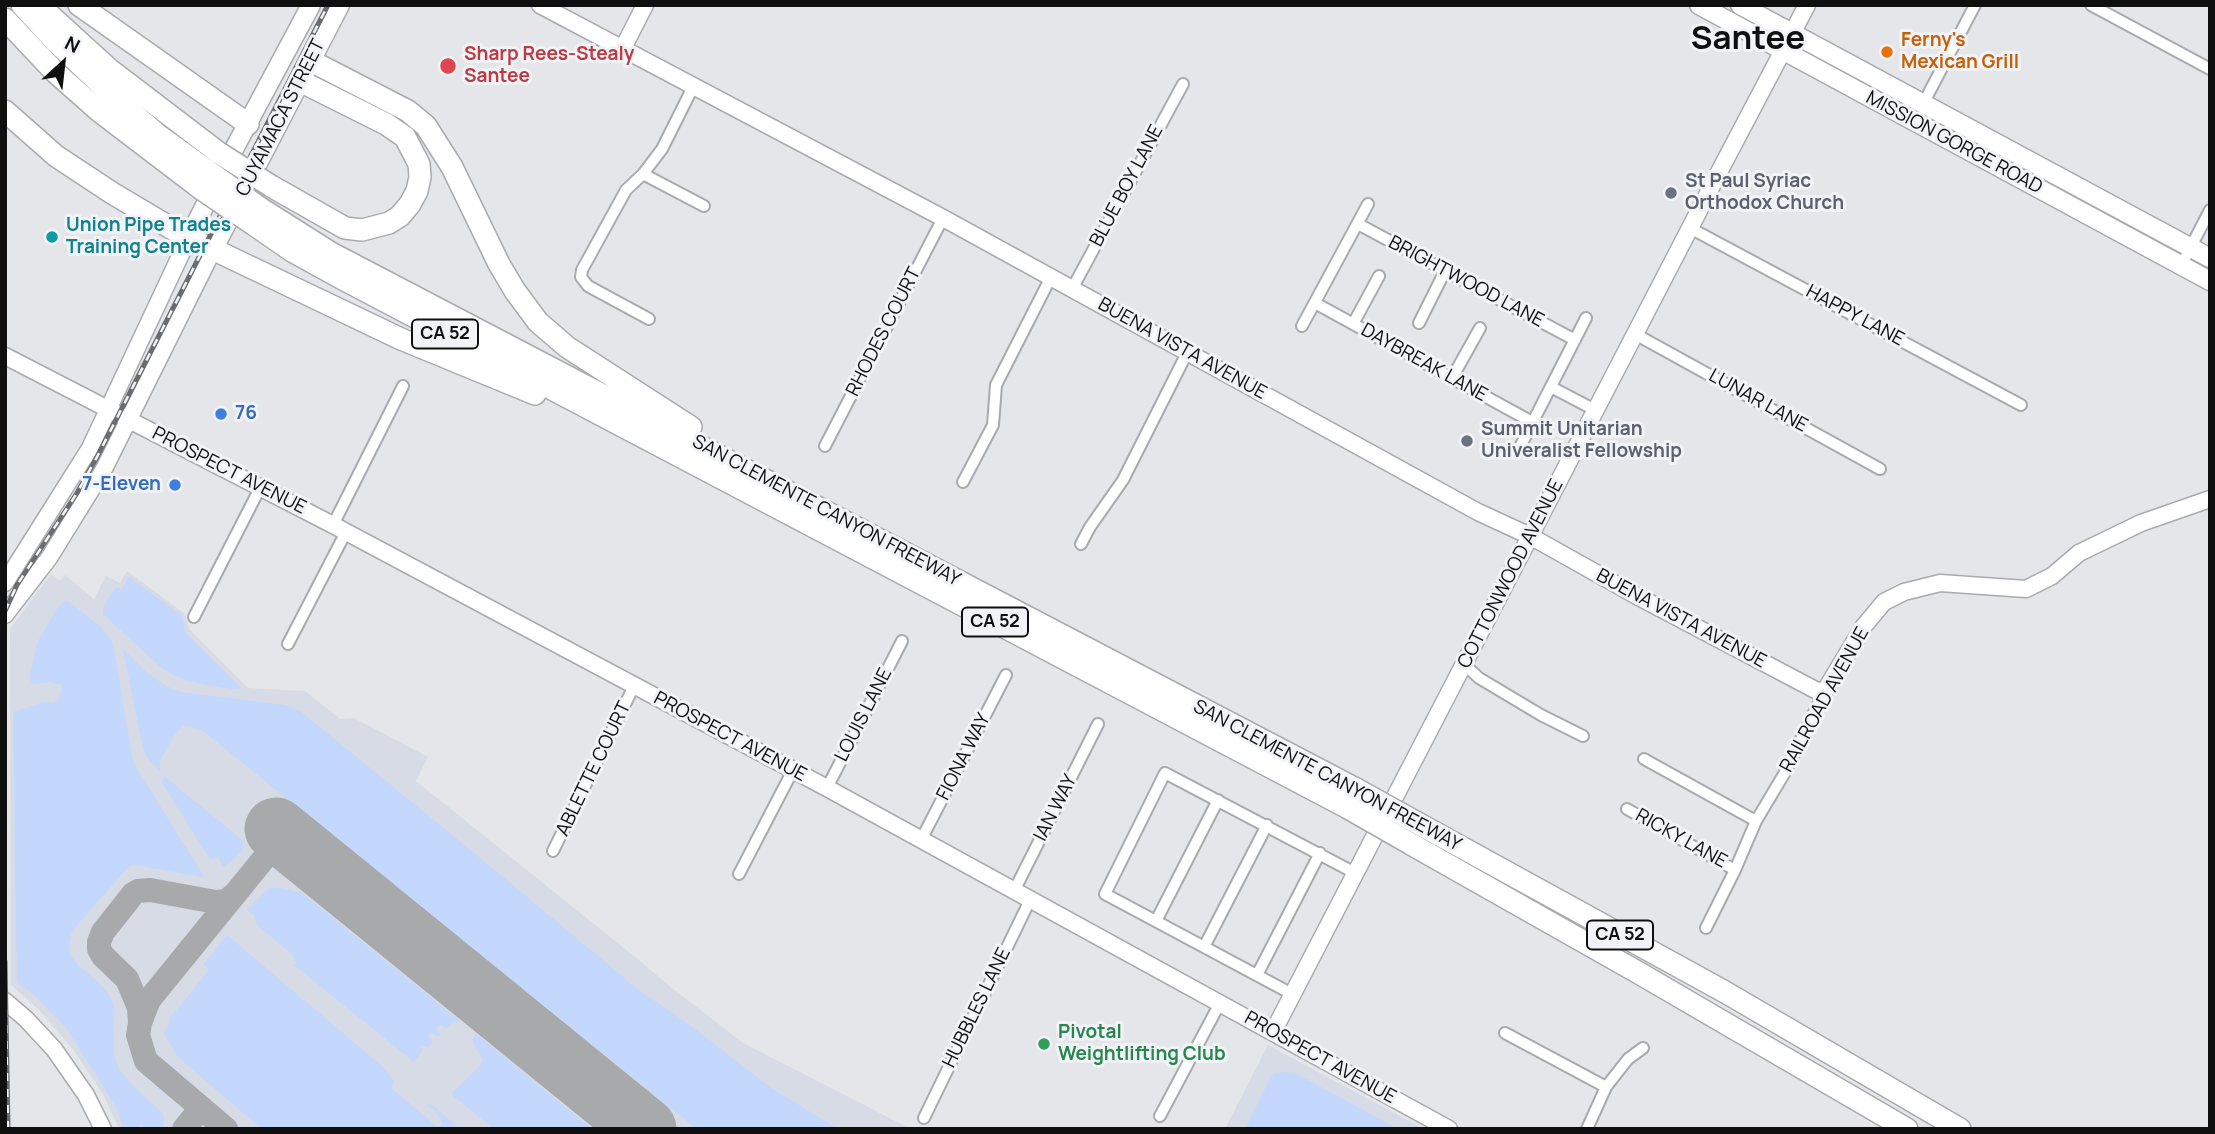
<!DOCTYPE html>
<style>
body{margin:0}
#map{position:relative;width:2215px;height:1134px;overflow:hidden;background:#e4e6e9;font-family:Manrope,sans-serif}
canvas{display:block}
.frame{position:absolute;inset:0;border:7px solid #0f0f10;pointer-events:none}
.north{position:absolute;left:28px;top:28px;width:70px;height:70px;-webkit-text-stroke:5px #f2f3f7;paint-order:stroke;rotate:27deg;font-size:19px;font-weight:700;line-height:28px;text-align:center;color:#0f0f10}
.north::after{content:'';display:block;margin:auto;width:24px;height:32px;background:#0f0f10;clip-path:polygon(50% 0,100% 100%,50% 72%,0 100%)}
</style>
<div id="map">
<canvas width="2215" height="1134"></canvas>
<div class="frame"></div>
<div class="north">N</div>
</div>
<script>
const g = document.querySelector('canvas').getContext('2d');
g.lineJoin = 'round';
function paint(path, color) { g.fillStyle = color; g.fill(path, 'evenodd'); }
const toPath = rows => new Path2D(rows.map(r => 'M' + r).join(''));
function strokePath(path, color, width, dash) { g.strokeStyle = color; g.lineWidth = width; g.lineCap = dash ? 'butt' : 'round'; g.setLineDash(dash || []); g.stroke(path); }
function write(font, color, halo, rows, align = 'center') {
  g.font = font + ' Manrope,sans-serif'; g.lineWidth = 6; g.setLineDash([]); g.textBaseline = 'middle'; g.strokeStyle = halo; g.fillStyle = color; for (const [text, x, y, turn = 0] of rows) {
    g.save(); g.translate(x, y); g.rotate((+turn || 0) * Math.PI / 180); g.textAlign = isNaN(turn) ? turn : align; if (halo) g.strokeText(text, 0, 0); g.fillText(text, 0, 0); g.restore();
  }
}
paint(toPath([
 [127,571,185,614,189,629,248,688,305,691,340,719,354,718,428,757,416,781,640,961,668,985,743,1043,911,1129,119,1129,103,1094,75,1052,40,1011,11,985,10,629,51,574,60,581,65,575,94,599,106,576,120,583],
 [1268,1045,1424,1129,1225,1129]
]), '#d6dbe5');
paint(toPath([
 [129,577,182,616,185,632,241,688,232,689,206,685,182,679,163,669,103,614,103,608,116,587,122,589],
 [65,601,69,602,100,626,110,638,114,649,133,762,204,877,133,865,129,866,77,925,71,934,69,944,70,954,78,965,99,983,111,997,115,1011,113,1027,114,1054,119,1070,134,1087,164,1115,163,1129,146,1129,141,1124,137,1129,124,1129,116,1107,68,1030,37,997,17,982,13,712,44,702,53,703,59,699,62,691,61,685,51,682,32,684,30,676,37,643,57,609],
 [123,649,146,672,166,686,181,692,285,705,300,711,474,853,640,991,690,1025,768,1086,838,1129,697,1129,203,731,189,726,183,726,175,734,160,760,160,771,148,759,143,748],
 [164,776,243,841,244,847,240,853,229,863,223,867,218,857,210,859,162,783],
 [269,888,281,888,302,893,460,1021,452,1023,446,1029,440,1025,436,1029,441,1034,438,1036,431,1033,428,1035,433,1043,429,1047,419,1045,423,1050,414,1062,293,964,297,964,291,953,257,925,254,915,247,910],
 [227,935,384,1068,394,1081,391,1088,429,1120,438,1127,442,1124,438,1114,427,1105,431,1104,460,1129,262,1129,179,1058,164,1034,171,1017,209,970,204,964],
 [476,1034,592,1129,494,1129,452,1095,452,1093,482,1063,483,1059,473,1043,473,1038],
 [1285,1072,1295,1073,1398,1129,1245,1129,1271,1077,1276,1073]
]), '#c4d7fc');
strokePath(toPath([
 [140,1023,139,1008,127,979,103,956,99,949,99,942,103,932,133,894,138,891,150,890,216,902,226,901,236,893],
 [184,1129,201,1108],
 [226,1129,146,1061,138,1035,140,1023,149,1000,283,835]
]), '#a8a9ab', 24);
strokePath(toPath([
 [276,829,645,1129]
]), '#a8a9ab', 63);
const street = toPath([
 [2091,5,2210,69],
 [1923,104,1975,5],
 [643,174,704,206],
 [1358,224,1575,340],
 [1690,228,2021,405],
 [2181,266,2210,210],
 [1072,289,1183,84],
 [1315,303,1532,422],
 [649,319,588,286,581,277,582,270,626,190,643,174,662,149,693,87],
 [1419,323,1445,271],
 [1353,324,1379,276],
 [1302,326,1368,204],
 [1635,334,1880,469],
 [1452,378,1480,328],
 [1551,387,1595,410],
 [1521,445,1586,318],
 [825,446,943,218],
 [963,482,993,425,996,385,1051,277],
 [333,525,403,386],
 [1081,544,1090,527,1123,480,1188,351],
 [194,617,260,488],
 [288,644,346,532],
 [1464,664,1479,678,1541,715,1583,736],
 [1644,759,1756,821],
 [827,788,902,641],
 [1627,809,1735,870],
 [921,840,1006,675],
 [553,851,634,686],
 [739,874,793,770],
 [1014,891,1098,724],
 [1156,921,1218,800],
 [1706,928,1735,870,1756,821,1784,774,1823,694],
 [1204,947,1267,825],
 [1257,975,1320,853],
 [1292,994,1105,894,1165,773,1355,873],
 [1505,1033,1606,1087],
 [1160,1116,1220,1003],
 [924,1118,1031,898],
 [1587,1129,1606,1087,1628,1059,1643,1048]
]);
const secondary = toPath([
 [540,5,943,218,1478,512,1530,536,1637,596,1823,694,1864,626,1884,602,1904,592,1940,583,2026,589,2052,576,2079,553,2141,523,2210,499],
 [622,50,645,5],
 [5,356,333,525,827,788,1449,1129],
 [5,583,90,448,189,237],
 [5,615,49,558,104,469,214,248],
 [5,1001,26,1019,54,1049,86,1095,103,1129],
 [1273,1032,1718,174,1807,5]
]);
const primary = toPath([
 [1699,5,2210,281],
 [1740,5,2210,258],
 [189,237,226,164,311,5],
 [214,248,340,5]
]);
const highway = toPath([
 [22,5,55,41,115,98,158,135,208,171],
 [79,5,248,124],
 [42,8,109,69,219,153],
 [5,19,55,72,99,111,200,188],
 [311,61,408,111,426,126,452,167,499,264,515,291,538,322,567,347,691,427],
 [5,111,56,156,112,193,181,234,401,339,535,394],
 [271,186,345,228,362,230,389,223,400,216,410,204,417,191,420,177,419,164,405,137,386,124,300,81],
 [260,208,331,253,1356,789],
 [253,224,292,251,341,278,1348,808],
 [1421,825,1725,992,1960,1129],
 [1411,844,1639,973,1907,1129]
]);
strokePath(street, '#a8aaad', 14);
strokePath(secondary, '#a8aaad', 19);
strokePath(primary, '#a8aaad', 21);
strokePath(highway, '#a8aaad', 24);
strokePath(street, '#fff', 10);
strokePath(secondary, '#fff', 16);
strokePath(primary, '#fff', 18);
strokePath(highway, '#fff', 21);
const rail = toPath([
 [5,611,17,585,77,493,97,457,328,5],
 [5,961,8,1129]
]);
strokePath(rail, '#6b6c6d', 5);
strokePath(rail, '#f2f3f7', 2.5, [8]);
const highwayBridge = toPath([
 [219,153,271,186],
 [208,171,260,208],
 [200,188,253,224],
 [1356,789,1421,825],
 [1348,808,1411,844]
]);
strokePath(highwayBridge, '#a8aaad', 24, []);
strokePath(highwayBridge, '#fff', 21);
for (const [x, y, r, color] of [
 [1887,52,7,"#e8710a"],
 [448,66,9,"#e0444e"],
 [1671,193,7,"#6b7280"],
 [52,237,7,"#0f9aa8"],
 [221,414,7,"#3f7fe0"],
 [1467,441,7,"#6b7280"],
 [175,485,7,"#3f7fe0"],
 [1044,1044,7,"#2e9e5b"]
]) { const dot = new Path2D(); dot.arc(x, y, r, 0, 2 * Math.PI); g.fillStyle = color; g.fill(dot); strokePath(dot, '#f2f3f7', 2.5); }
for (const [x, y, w] of [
 [445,334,66],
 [995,622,66],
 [1620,935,66]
]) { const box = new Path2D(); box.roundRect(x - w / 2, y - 14.5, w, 29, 5); g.fillStyle = '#f2f3f7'; g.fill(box); strokePath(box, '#0f0f10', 2); }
write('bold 18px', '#0f0f10', null, [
 ["CA 52",445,334],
 ["CA 52",995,622],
 ["CA 52",1620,935]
]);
write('bold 19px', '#c56008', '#f2f3f7', [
 ["Ferny's",1901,41],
 ["Mexican Grill",1901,63]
], 'left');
write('bold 19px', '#be3a42', '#f2f3f7', [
 ["Sharp Rees-Stealy",464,55],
 ["Santee",464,77]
], 'left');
write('19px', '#0f0f10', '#f2f3f7', [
 ["CUYAMACA STREET",281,118,-63],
 ["MISSION GORGE ROAD",1954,143,28],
 ["BLUE BOY LANE",1127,186,-62],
 ["BRIGHTWOOD LANE",1466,282,28],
 ["HAPPY LANE",1855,316,28],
 ["RHODES COURT",884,332,-63],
 ["BUENA VISTA AVENUE",1182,349,29],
 ["DAYBREAK LANE",1424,363,29],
 ["LUNAR LANE",1758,401,29],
 ["PROSPECT AVENUE",229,471,27],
 ["SAN CLEMENTE CANYON FREEWAY",826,511,28],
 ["COTTONWOOD AVENUE",1511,574,-63],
 ["BUENA VISTA AVENUE",1681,619,28],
 ["RAILROAD AVENUE",1825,700,-61],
 ["LOUIS LANE",864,715,-63],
 ["PROSPECT AVENUE",730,737,28],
 ["FIONA WAY",964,757,-63],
 ["ABLETTE COURT",594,769,-64],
 ["SAN CLEMENTE CANYON FREEWAY",1327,776,28],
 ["IAN WAY",1056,808,-63],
 ["RICKY LANE",1681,839,29],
 ["HUBBLES LANE",977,1008,-64],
 ["PROSPECT AVENUE",1320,1058,29]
]);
write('bold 19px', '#5b616d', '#f2f3f7', [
 ["St Paul Syriac",1685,182],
 ["Orthodox Church",1685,204],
 ["Summit Unitarian",1481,430],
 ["Univeralist Fellowship",1481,452]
], 'left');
write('bold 19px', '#0d838f', '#f2f3f7', [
 ["Union Pipe Trades",66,226],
 ["Training Center",66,248]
], 'left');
write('bold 19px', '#366cbe', '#f2f3f7', [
 ["76",235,414],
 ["7-Eleven",161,485,"right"]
], 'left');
write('bold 19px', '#27864d', '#f2f3f7', [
 ["Pivotal",1058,1033],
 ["Weightlifting Club",1058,1055]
], 'left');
write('bold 33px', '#0f0f10', '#f2f3f7', [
 ["Santee",1748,40]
]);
</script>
